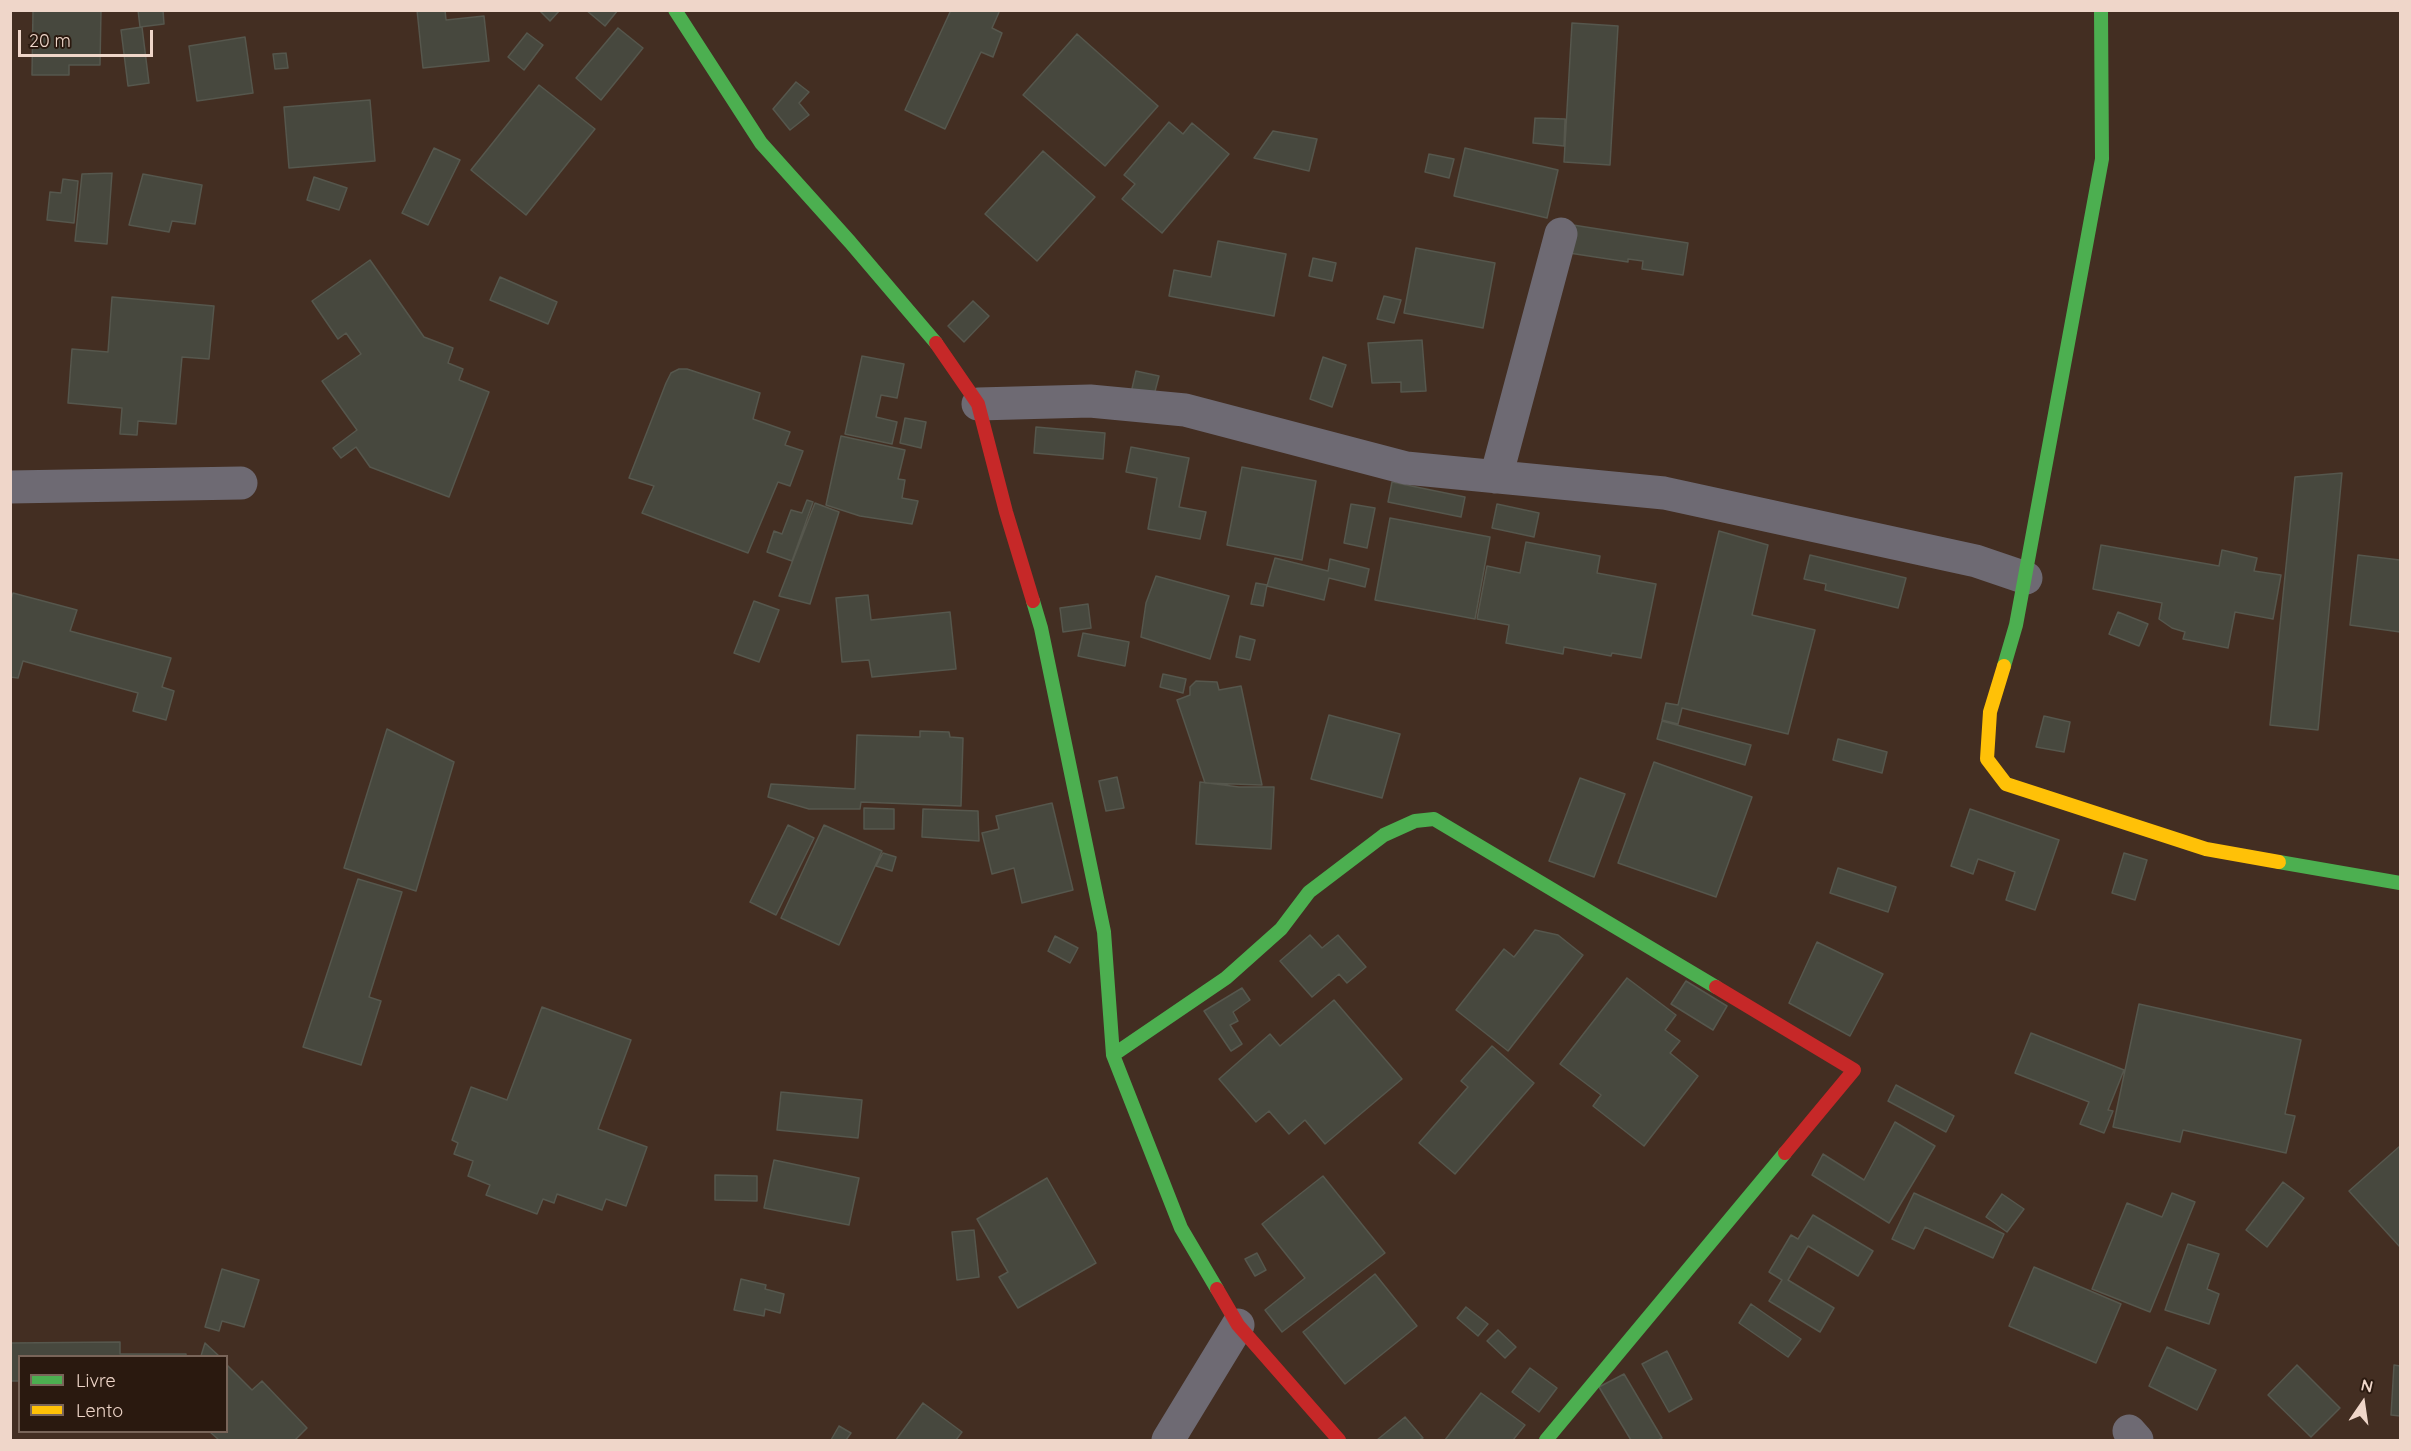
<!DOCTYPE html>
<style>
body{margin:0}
#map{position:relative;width:2411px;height:1451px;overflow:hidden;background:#432e22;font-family:Quicksand,sans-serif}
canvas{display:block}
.frame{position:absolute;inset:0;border:12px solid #efd6c9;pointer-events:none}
.legend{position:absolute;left:18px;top:1355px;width:210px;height:78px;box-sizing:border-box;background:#2a190f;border:2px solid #796559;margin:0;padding:8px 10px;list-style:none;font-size:18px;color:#efd6c9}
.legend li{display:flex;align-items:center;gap:12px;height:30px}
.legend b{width:30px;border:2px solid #796559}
.north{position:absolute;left:2333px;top:1373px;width:60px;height:60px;-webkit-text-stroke:4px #2a190f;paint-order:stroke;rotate:13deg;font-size:16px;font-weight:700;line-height:24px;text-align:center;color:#efd6c9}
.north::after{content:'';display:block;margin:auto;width:21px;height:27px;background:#efd6c9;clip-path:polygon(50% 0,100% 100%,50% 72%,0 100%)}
.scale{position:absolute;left:18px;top:30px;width:135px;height:27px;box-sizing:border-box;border:3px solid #efd6c9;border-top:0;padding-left:8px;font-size:18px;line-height:21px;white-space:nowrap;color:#efd6c9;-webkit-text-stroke:4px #2a190f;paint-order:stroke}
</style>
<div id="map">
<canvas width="2411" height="1451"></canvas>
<div class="frame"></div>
<ul class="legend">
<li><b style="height:8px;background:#4caf50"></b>Livre</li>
<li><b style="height:8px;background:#ffc107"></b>Lento</li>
</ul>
<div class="north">N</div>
<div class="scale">20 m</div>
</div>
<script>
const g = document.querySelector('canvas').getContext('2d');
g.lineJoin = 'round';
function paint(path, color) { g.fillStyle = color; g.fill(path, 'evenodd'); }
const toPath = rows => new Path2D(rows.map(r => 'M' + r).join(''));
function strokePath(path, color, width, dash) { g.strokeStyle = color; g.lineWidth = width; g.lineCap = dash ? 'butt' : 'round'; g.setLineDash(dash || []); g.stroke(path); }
const building = toPath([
 [33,10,101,10,100,65,69,65,69,75,32,75,33,10],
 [138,10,163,10,164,24,140,27,138,10],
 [417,10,445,10,446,20,484,16,489,61,423,68,417,10],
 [539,10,560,10,550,21,539,10],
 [586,10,618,10,605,26,586,10],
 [951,10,1000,10,992,28,1002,33,993,57,981,52,945,129,905,110,951,10],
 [1572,23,1618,26,1610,165,1564,162,1572,23],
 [142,27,149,83,128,86,121,30,142,27],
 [618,28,643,48,601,100,576,78,618,28],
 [527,33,543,45,524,70,508,57,527,33],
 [1077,34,1158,106,1105,166,1023,95,1077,34],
 [245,37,253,93,197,101,189,46,245,37],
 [286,53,288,68,275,69,273,54,286,53],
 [796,82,809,92,799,103,809,115,790,130,773,109,796,82],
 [539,85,595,129,526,215,471,170,539,85],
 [370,100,375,161,289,168,284,107,370,100],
 [1535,118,1565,119,1564,146,1533,143,1535,118],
 [1169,122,1183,134,1192,123,1229,154,1162,233,1122,199,1135,184,1124,175,1169,122],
 [1273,131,1317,139,1309,171,1254,158,1273,131],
 [434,148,460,160,428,225,402,213,434,148],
 [1465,148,1558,170,1547,218,1454,196,1465,148],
 [1043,151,1095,197,1037,261,985,214,1043,151],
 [1429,154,1454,159,1449,178,1425,172,1429,154],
 [112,173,107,244,75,241,82,174,112,173],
 [143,174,202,185,195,224,172,221,169,232,129,225,143,174],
 [314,177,347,188,339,210,307,200,314,177],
 [63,179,78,181,74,223,47,220,50,192,61,193,63,179],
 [1573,225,1688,243,1683,275,1642,269,1643,261,1628,259,1628,262,1569,253,1573,225],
 [1218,241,1286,254,1274,316,1169,296,1174,270,1211,277,1218,241],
 [1416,248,1495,263,1483,328,1404,313,1416,248],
 [1313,258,1336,263,1332,281,1309,276,1313,258],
 [370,260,424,337,453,348,448,363,463,369,459,380,489,392,449,497,370,467,356,447,341,458,333,448,357,430,322,381,361,354,346,333,338,339,312,301,370,260],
 [500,277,557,302,548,324,490,300,500,277],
 [1384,296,1401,300,1394,323,1377,319,1384,296],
 [112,297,214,306,209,359,182,357,176,424,138,421,137,435,120,434,122,408,68,403,72,349,108,352,112,297],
 [973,301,989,316,964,342,948,326,973,301],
 [1422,340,1426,391,1401,392,1401,382,1372,383,1368,343,1422,340],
 [862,356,904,364,897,398,881,395,876,417,897,422,892,444,845,434,862,356],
 [1323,357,1346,365,1332,407,1310,399,1323,357],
 [679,369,687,369,760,393,753,419,790,432,785,445,803,451,790,486,778,482,748,553,642,513,654,486,629,478,666,383,671,373,679,369],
 [1136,371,1159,376,1153,399,1131,393,1136,371],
 [905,418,926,422,921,448,900,443,905,418],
 [1036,427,1105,433,1103,459,1034,453,1036,427],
 [841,436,905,450,898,479,905,480,902,498,918,501,912,524,860,516,826,505,841,436],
 [1131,447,1189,458,1179,507,1206,512,1200,539,1148,529,1157,478,1126,472,1131,447],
 [1242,467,1316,481,1302,560,1227,545,1242,467],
 [2342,473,2318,730,2270,725,2295,477,2342,473],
 [1392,482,1465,497,1461,517,1388,502,1392,482],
 [807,500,813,502,792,561,767,552,774,531,782,534,791,510,802,513,807,500],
 [815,503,839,512,810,604,779,596,815,503],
 [1351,504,1375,508,1367,548,1344,543,1351,504],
 [1497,504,1539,513,1534,537,1492,528,1497,504],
 [1390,518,1490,537,1475,619,1375,600,1390,518],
 [1719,531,1768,545,1752,615,1815,630,1788,734,1682,708,1678,724,1662,720,1666,703,1678,705,1719,531],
 [1526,542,1600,556,1597,573,1656,584,1641,658,1612,653,1611,656,1564,647,1563,654,1506,643,1509,625,1477,619,1487,566,1520,573,1526,542],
 [2101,545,2219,566,2222,550,2257,558,2254,571,2281,575,2273,619,2235,612,2228,648,2183,639,2185,632,2172,628,2159,619,2162,603,2093,589,2101,545],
 [1810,555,1906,578,1898,608,1825,590,1826,584,1804,579,1810,555],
 [2358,555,2400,560,2400,632,2350,625,2358,555],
 [1275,558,1328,571,1330,559,1369,569,1365,587,1329,578,1324,600,1267,586,1275,558],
 [1156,576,1229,596,1210,659,1141,637,1146,603,1156,576],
 [1256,583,1267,585,1263,606,1251,604,1256,583],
 [13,593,77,610,70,631,171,658,162,687,174,691,166,720,133,711,138,693,23,661,18,678,10,677,10,602,13,593],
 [868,595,871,620,950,612,956,669,872,677,869,660,842,662,836,598,868,595],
 [754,601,779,610,759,662,734,653,754,601],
 [1088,604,1091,628,1063,632,1060,608,1088,604],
 [2118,612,2148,624,2139,646,2109,634,2118,612],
 [1083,633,1129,642,1125,666,1078,656,1083,633],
 [1240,636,1255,640,1250,660,1236,657,1240,636],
 [1163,674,1186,679,1183,693,1160,687,1163,674],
 [1196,681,1217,682,1219,690,1241,686,1262,785,1205,783,1177,700,1190,695,1190,687,1196,681],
 [1329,715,1400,734,1382,798,1311,779,1329,715],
 [2044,716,2070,722,2064,752,2036,747,2044,716],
 [1662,721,1751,745,1745,765,1657,739,1662,721],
 [387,729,454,762,416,891,344,868,387,729],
 [920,731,949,732,950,737,963,738,961,806,861,802,860,809,809,809,768,797,771,784,855,789,857,735,920,737,920,731],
 [1838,739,1887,752,1882,773,1833,760,1838,739],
 [1654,762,1752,797,1716,897,1618,863,1654,762],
 [1117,777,1124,808,1106,811,1099,781,1117,777],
 [1580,778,1625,794,1594,877,1549,861,1580,778],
 [1200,782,1239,787,1274,787,1271,849,1196,844,1200,782],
 [1052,803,1073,890,1022,903,1014,868,992,874,982,833,999,829,996,816,1052,803],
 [864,808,894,809,894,829,864,829,864,808],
 [923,809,978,811,979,841,922,837,923,809],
 [1970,809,2059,840,2035,910,2006,900,2015,872,1978,859,1973,874,1951,866,1970,809],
 [788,825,814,838,776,915,750,902,788,825],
 [824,825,882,851,839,945,781,918,824,825],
 [883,853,896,857,892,871,876,866,883,853],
 [2124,853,2147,860,2135,900,2112,893,2124,853],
 [1838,868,1896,887,1888,912,1830,893,1838,868],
 [358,879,402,892,369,997,381,1001,361,1065,303,1047,358,879],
 [1535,930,1558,935,1583,955,1508,1051,1456,1010,1504,949,1514,957,1535,930],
 [1310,935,1322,948,1338,935,1366,967,1347,983,1339,974,1312,997,1280,961,1310,935],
 [1055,936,1078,948,1070,963,1048,951,1055,936],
 [1817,942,1883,974,1850,1036,1789,1003,1817,942],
 [1627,978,1676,1015,1665,1030,1680,1041,1670,1053,1698,1076,1644,1146,1593,1106,1601,1095,1560,1064,1627,978],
 [1686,981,1727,1006,1713,1030,1671,1004,1686,981],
 [1242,988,1250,1000,1233,1012,1238,1021,1230,1025,1242,1044,1231,1051,1204,1011,1242,988],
 [1334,1000,1402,1079,1325,1144,1305,1120,1289,1134,1269,1111,1256,1122,1219,1079,1270,1034,1280,1046,1334,1000],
 [2139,1004,2301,1040,2285,1114,2295,1116,2286,1153,2183,1130,2180,1142,2113,1127,2139,1004],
 [542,1007,631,1040,598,1129,647,1147,626,1206,606,1199,602,1210,557,1194,554,1203,543,1199,537,1214,486,1195,490,1185,468,1176,473,1161,454,1154,458,1143,452,1140,471,1087,507,1100,542,1007],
 [2031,1033,2124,1070,2108,1110,2113,1111,2104,1133,2080,1124,2089,1102,2015,1073,2031,1033],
 [1492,1046,1534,1083,1455,1174,1419,1143,1468,1087,1461,1081,1492,1046],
 [1896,1085,1954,1116,1946,1132,1888,1101,1896,1085],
 [781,1092,862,1100,858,1138,777,1130,781,1092],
 [1895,1122,1935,1146,1889,1223,1812,1175,1823,1154,1864,1180,1895,1122],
 [2400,1146,2400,1247,2349,1191,2400,1146],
 [774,1160,859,1178,849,1225,764,1208,774,1160],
 [715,1175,757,1176,757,1201,715,1200,715,1175],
 [1323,1176,1385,1253,1282,1332,1265,1310,1305,1278,1262,1224,1323,1176],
 [1047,1178,1096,1263,1018,1308,999,1277,1008,1272,977,1219,1047,1178],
 [2283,1182,2304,1198,2267,1247,2246,1230,2283,1182],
 [1914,1193,2004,1234,1993,1258,1925,1227,1914,1249,1892,1239,1914,1193],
 [2172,1193,2195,1202,2150,1312,2092,1289,2127,1203,2162,1217,2172,1193],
 [2002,1194,2024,1209,2007,1232,1986,1217,2002,1194],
 [1813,1215,1873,1251,1858,1276,1808,1246,1788,1280,1834,1308,1820,1332,1769,1301,1782,1280,1769,1272,1791,1235,1798,1239,1813,1215],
 [974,1230,979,1277,957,1280,952,1232,974,1230],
 [2188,1244,2219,1254,2207,1289,2219,1294,2209,1324,2165,1310,2188,1244],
 [1257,1253,1266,1270,1255,1276,1245,1259,1257,1253],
 [2034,1267,2121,1304,2096,1363,2009,1326,2034,1267],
 [222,1269,259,1280,244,1327,222,1321,219,1331,205,1327,222,1269],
 [1375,1274,1417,1326,1345,1384,1303,1332,1375,1274],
 [741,1279,766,1285,765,1289,784,1294,780,1313,765,1309,764,1316,734,1310,741,1279],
 [1751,1304,1801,1339,1788,1357,1739,1323,1751,1304],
 [1466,1307,1488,1324,1478,1336,1457,1318,1466,1307],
 [1498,1330,1516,1347,1505,1358,1487,1341,1498,1330],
 [120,1342,120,1354,186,1354,186,1356,20,1356,20,1381,10,1381,10,1343,120,1342],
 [205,1343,219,1356,201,1356,205,1343],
 [2167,1347,2216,1370,2197,1410,2149,1386,2167,1347],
 [1667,1351,1692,1399,1669,1412,1642,1364,1667,1351],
 [226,1364,252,1390,262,1381,307,1428,295,1440,219,1440,210,1432,226,1432,226,1364],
 [2297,1365,2340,1408,2311,1437,2268,1395,2297,1365],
 [2394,1365,2400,1366,2400,1416,2391,1415,2394,1365],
 [1530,1368,1557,1388,1539,1412,1512,1392,1530,1368],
 [1624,1374,1662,1438,1658,1440,1631,1440,1599,1387,1624,1374],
 [1481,1393,1525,1425,1513,1440,1445,1440,1481,1393],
 [923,1403,962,1432,956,1440,896,1440,923,1403],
 [1405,1417,1423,1438,1419,1440,1377,1440,1405,1417],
 [839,1426,851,1433,846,1440,831,1440,839,1426]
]);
paint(building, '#47483e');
strokePath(building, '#56574d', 1.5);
strokePath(toPath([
 [978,404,1090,401,1185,410,1406,468,1664,493,1976,561,2026,578],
 [1496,477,1561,234],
 [10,487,241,483],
 [2129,1431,2137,1440],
 [1168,1440,1238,1325]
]), '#6e6a73', 33);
strokePath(toPath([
 [675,10,761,143,850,242,936,343],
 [1033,601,1041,628,1104,932,1113,1055,1181,1228,1217,1289],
 [2004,666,2016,625,2102,159,2101,10],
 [2279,862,2400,883],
 [1113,1055,1226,978,1281,929,1309,892,1384,835,1415,821,1434,819,1716,987],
 [1546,1440,1785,1153]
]), '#4caf50', 14);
strokePath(toPath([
 [2004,666,1990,712,1987,759,2006,784,2206,849,2279,862]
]), '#ffc107', 14);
strokePath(toPath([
 [936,343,978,404,1006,512,1033,601],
 [1716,987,1854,1070,1785,1153],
 [1217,1289,1238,1325,1339,1440]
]), '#c62828', 14);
</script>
